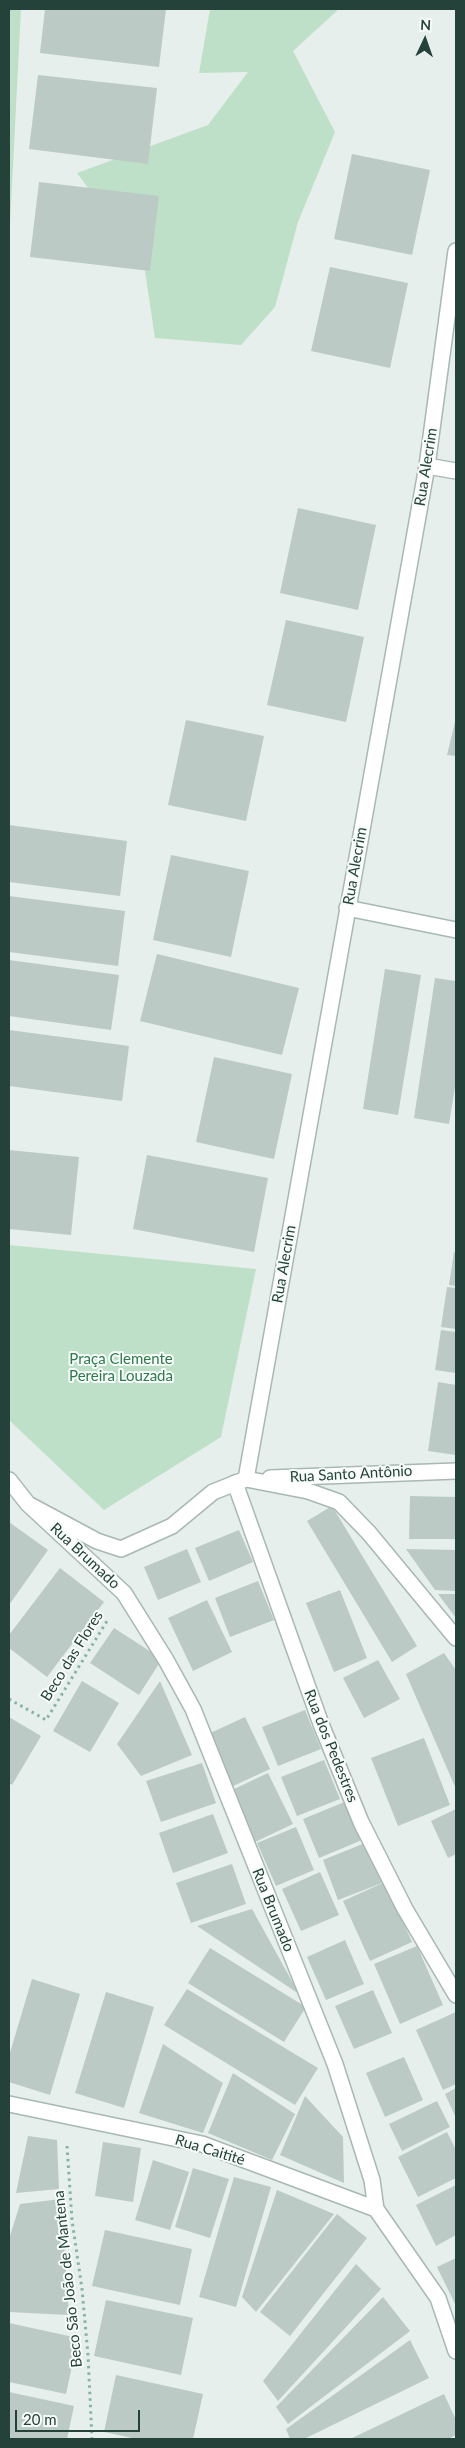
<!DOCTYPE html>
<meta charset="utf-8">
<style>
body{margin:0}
#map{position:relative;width:465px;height:2448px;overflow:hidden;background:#e6efeb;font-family:Lato,sans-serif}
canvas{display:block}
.frame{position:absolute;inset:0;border:10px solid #24423a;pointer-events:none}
.north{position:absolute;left:400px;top:15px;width:50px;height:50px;-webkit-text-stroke:4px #f7fbf9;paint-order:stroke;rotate:3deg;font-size:14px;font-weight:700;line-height:20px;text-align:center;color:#24423a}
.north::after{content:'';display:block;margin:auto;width:18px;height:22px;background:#24423a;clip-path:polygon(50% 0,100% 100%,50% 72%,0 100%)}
.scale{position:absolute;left:15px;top:2410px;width:125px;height:22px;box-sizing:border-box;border:2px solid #24423a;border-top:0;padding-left:6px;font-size:15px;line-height:18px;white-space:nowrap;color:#24423a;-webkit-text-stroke:4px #f7fbf9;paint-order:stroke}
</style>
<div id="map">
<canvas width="465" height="2448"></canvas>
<div class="frame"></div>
<div class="north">N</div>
<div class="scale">20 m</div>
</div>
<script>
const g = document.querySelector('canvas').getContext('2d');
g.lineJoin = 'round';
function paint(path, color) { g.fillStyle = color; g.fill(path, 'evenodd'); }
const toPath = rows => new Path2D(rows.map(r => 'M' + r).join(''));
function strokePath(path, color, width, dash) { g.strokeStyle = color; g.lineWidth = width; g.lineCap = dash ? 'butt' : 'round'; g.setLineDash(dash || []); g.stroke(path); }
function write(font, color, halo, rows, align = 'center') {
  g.font = font + ' Lato,sans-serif'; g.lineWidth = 4; g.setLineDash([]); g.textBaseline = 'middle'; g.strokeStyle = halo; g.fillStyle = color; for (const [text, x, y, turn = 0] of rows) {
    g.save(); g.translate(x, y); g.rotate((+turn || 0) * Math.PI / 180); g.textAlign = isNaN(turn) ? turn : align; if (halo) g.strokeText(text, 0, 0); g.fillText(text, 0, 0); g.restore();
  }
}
paint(toPath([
 [9,9,21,9,9,244],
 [210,9,339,9,293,51,335,132,298,222,275,307,241,345,155,338,144,264,77,173,208,125,248,72,199,73],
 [9,1245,256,1269,221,1437,104,1510,9,1420]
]), '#bfe0c8');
paint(toPath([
 [45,9,166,9,159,67,40,53],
 [38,75,157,88,148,164,29,149],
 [352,154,430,170,412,255,334,239],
 [39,182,159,196,150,271,30,257],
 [330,267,408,283,390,368,311,351],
 [298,508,376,525,358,610,280,593],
 [286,620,364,637,346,722,267,705],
 [456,718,456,756,447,755],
 [186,720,264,736,246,821,168,805],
 [9,825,127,841,120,896,9,882],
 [171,855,249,871,231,957,153,940],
 [9,896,125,911,118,966,9,952],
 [157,954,299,988,282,1055,140,1021],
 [9,960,119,975,111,1030,9,1016],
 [385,969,421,975,398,1115,363,1109],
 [435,978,456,981,456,1081,449,1124,414,1118],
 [9,1030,129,1046,122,1101,9,1086],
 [214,1057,292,1074,274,1159,196,1142],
 [9,1150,79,1157,71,1235,9,1229],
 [147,1155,268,1178,254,1252,133,1229],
 [454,1252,456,1253,456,1286,449,1285],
 [447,1287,456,1288,456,1329,441,1327],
 [441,1330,456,1332,456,1373,435,1370],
 [438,1382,456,1385,456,1455,428,1451],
 [410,1496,456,1497,456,1539,409,1539],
 [332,1506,417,1646,392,1662,307,1521],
 [9,1522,48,1550,9,1605],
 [239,1530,253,1562,209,1581,195,1548],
 [187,1549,201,1582,158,1600,144,1567],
 [406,1549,456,1550,456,1591,435,1590],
 [60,1568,104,1602,47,1677,9,1648,9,1635],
 [258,1581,274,1620,230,1637,215,1598],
 [340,1590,367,1658,334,1672,306,1603],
 [438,1594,456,1594,456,1618],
 [207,1600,232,1652,193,1671,168,1618],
 [114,1628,162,1659,139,1695,90,1663],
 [444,1653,456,1670,456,1789,406,1674],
 [378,1660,400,1699,364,1718,343,1678],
 [82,1681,119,1703,90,1752,53,1731],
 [160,1681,192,1755,141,1776,117,1744],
 [305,1710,321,1749,278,1766,262,1727],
 [9,1717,41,1736,12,1785,9,1783],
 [245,1717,270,1769,231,1787,206,1735],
 [424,1738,450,1805,398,1826,371,1758],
 [324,1760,340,1799,297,1816,281,1777],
 [202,1763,216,1803,161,1822,146,1781],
 [268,1773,293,1824,255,1842,230,1791],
 [347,1801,362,1840,319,1858,303,1819],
 [456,1809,456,1854,448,1858,431,1821],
 [213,1814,228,1853,173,1873,159,1833],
 [296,1827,314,1870,276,1886,257,1843],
 [365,1843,382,1883,338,1900,323,1860],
 [232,1864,246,1904,191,1923,176,1883],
 [320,1872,339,1915,301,1931,282,1889],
 [385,1882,412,1942,370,1961,343,1901],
 [252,1909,299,1994,197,1926],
 [345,1940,364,1984,326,2000,307,1957],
 [417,1946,443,2005,400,2024,374,1964],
 [210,1948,306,2007,284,2042,188,1983],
 [32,1979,80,1994,50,2095,9,2082,9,2056],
 [187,1989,318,2068,295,2105,164,2025],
 [373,1990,392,2033,354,2049,335,2006],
 [106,1992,154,2007,124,2108,75,2093],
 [456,2012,456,2084,443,2090,416,2030],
 [163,2044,223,2083,203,2133,139,2113],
 [404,2057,423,2100,385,2117,366,2073],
 [233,2073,295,2114,272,2160,208,2133],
 [456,2088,456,2118,445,2094],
 [305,2096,343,2137,344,2183,280,2155],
 [437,2101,450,2127,402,2151,389,2124],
 [447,2132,456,2150,456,2178,418,2197,398,2157],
 [28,2136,57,2140,59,2189,16,2193],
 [103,2142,141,2148,133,2202,95,2196],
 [153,2160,189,2172,170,2230,135,2220],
 [193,2168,229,2179,210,2238,175,2227],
 [234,2177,271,2187,236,2307,199,2297],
 [456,2185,456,2235,436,2246,416,2205],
 [277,2190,334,2214,256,2312,242,2297],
 [61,2199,69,2315,9,2312,9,2239,20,2204],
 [337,2214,367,2238,290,2336,260,2312],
 [105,2230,192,2249,180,2305,92,2286],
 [456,2258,456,2306,437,2267],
 [356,2264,381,2289,278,2401,263,2381],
 [383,2297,410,2331,288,2424,276,2407],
 [106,2300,193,2318,181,2375,94,2356],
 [9,2323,78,2338,66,2394,9,2382],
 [410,2340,429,2378,304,2439,290,2439,286,2429],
 [116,2375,203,2394,193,2439,137,2439,104,2432],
 [9,2392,74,2406,67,2439,9,2439],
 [444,2394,456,2420,456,2435,448,2439,350,2439]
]), '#bbcac4');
const service = toPath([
 [235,1483,321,1724,361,1822,405,1909,456,1995]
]);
const minor = toPath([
 [427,466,456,471],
 [347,908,456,930],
 [270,1478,456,1471],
 [246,1479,427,466,456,251],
 [9,1480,28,1504,97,1541,121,1549,172,1526,213,1492,246,1479,308,1491,339,1502,369,1533,456,1638],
 [28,1504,124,1593,166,1660,193,1709,335,2064,372,2180,376,2209,438,2298,456,2351],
 [9,2104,202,2144,376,2209]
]);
strokePath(service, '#a8b8b2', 18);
strokePath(minor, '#a8b8b2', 18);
strokePath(toPath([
 [9,1699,46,1720,107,1621],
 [67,2146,72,2220,82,2289,88,2355,92,2439]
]), '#86b3a5', 3, [2.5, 4]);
strokePath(service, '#fff', 15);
strokePath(minor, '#fff', 15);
write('15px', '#24423a', '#f7fbf9', [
 ["Rua Alecrim",426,467,-81],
 ["Rua Alecrim",355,866,-80],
 ["Rua Alecrim",284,1264,-80],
 ["Rua Santo Antônio",351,1474,-3],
 ["Rua Brumado",85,1556,43],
 ["Beco das Flores",72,1656,-58],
 ["Rua dos Pedestres",331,1746,68],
 ["Rua Brumado",273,1910,68],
 ["Rua Caitité",210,2150,17],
 ["Beco São João de Mantena",68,2279,-96]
]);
write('15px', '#2d7a4b', '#f7fbf9', [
 ["Praça Clemente",121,1359],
 ["Pereira Louzada",121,1376]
]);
</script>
